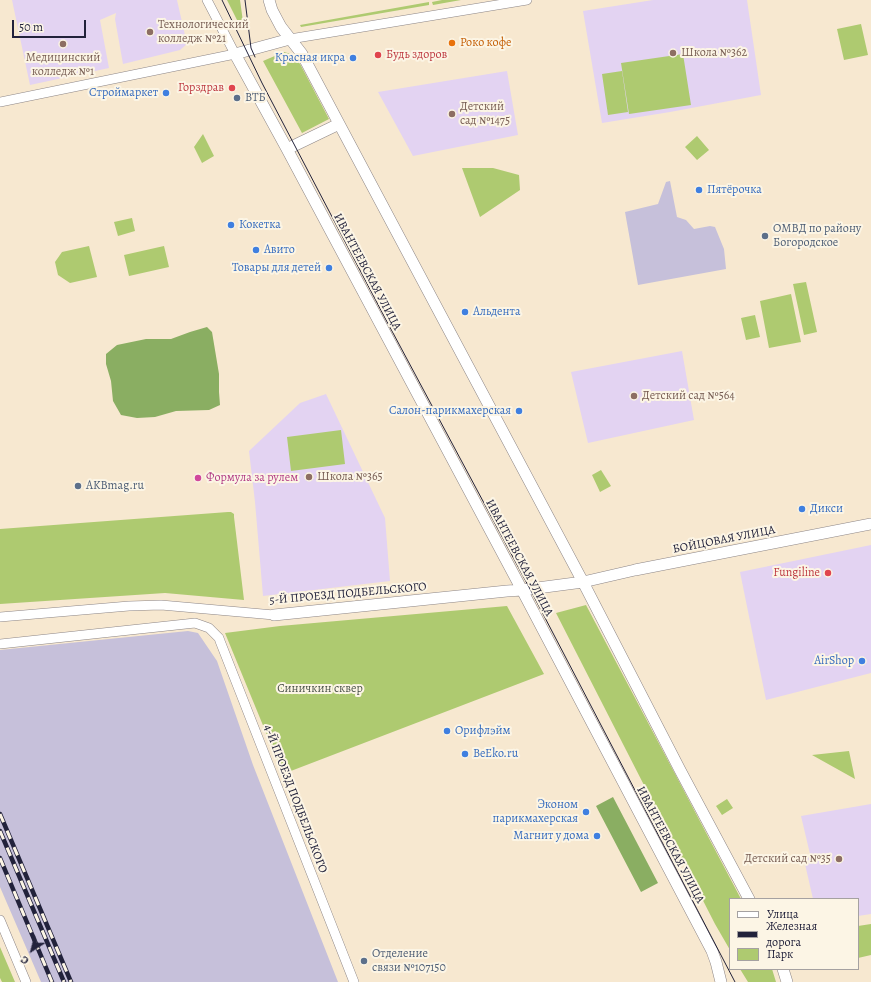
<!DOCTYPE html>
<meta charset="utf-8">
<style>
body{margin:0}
#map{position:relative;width:871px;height:982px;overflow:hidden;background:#f7e8d0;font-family:Alegreya,serif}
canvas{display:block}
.legend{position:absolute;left:729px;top:898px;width:130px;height:72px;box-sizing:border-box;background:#fcf5e5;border:1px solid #a5a1a1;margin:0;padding:5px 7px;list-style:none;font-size:12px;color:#22223b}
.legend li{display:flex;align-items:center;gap:8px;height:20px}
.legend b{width:20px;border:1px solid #a5a1a1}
.north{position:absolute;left:12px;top:930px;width:40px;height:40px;-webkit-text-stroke:3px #fcf5e5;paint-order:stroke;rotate:216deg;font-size:11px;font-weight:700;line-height:16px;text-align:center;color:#22223b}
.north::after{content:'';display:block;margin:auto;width:14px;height:18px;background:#22223b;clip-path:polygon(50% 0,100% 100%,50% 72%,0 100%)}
.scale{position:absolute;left:12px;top:20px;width:74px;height:18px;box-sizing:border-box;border:2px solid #22223b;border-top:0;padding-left:5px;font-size:12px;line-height:14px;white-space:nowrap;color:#22223b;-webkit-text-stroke:3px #fcf5e5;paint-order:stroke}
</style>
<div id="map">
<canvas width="871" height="982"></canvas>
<ul class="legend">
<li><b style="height:5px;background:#fff"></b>Улица</li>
<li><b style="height:5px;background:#22223b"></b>Железная дорога</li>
<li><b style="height:11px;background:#aeca70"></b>Парк</li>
</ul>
<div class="north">С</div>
<div class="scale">50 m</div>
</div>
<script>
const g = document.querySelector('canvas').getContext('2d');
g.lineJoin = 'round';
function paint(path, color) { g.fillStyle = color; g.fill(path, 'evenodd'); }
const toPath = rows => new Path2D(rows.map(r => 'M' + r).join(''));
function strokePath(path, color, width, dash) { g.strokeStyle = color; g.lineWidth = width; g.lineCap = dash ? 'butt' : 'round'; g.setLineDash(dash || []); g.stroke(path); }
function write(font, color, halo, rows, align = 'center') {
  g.font = font + ' Alegreya,serif'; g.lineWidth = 4; g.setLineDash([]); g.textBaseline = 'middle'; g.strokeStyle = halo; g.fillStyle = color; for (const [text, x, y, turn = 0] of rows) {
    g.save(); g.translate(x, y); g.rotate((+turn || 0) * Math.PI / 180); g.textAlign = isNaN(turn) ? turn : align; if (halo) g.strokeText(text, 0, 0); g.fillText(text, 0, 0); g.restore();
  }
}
paint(toPath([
 [12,0,177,0,187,44,180,50,123,64,115,19,116,13,100,20,109,68,30,85],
 [653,0,747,0,761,95,670,112,602,123,583,11],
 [507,71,518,135,413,156,378,92],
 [682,351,694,420,588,443,571,372],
 [326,394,385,518,390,581,263,596,255,502,249,451,300,403],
 [871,545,871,673,766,700,740,572],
 [871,804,871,914,858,916,858,899,813,899,805,864,810,854,801,816]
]), '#e3d3f2');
paint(toPath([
 [670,181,677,217,686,220,694,229,710,226,715,227,724,249,726,269,638,285,625,212,658,204,666,182],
 [188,631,198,633,217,661,253,765,338,982,41,982,0,887,0,650]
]), '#c6c0da');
paint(toPath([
 [227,0,240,0,244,29,242,30],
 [442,0,461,0,433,5,432,2],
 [429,2,429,5,301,27,300,25],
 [861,24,868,55,844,60,837,29],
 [284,52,291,54,298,60,329,119,302,133,263,61],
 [683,54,691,105,629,114,621,63],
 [622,71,628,112,608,115,602,74],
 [203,134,214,156,202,163,194,147],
 [697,136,709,150,697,160,685,147],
 [462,168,493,168,519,175,520,190,480,217],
 [132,218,135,231,118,236,114,222],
 [89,246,97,277,70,283,58,275,55,262,62,252],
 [164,246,169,267,129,276,124,255],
 [806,282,817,332,804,335,793,284],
 [791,294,801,342,769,348,760,301],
 [755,315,760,337,746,340,741,318],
 [341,430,345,464,291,471,287,437],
 [601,470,611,486,600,492,592,475],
 [228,512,231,512,234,514,234,517,244,600,165,593,0,604,0,529],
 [586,605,741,899,730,899,730,950,715,924,556,613],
 [507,606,544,674,283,774,225,633,280,626],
 [849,751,855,779,812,755],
 [727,799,733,808,722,815,716,806],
 [871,924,871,955,858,958,858,926],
 [0,947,15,982,2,982,0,978],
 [740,969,772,969,776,982,748,982]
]), '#aeca70');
paint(toPath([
 [207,327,212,332,219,374,219,392,220,405,209,410,176,411,155,417,137,418,121,415,113,401,111,381,106,364,106,354,117,345,146,339,171,339,190,332],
 [613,797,658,883,641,892,596,806]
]), '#8aae62');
const minor = toPath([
 [290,39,527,0],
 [0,102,235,54,207,0],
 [0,617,129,606,161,605,274,615],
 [0,644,195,623,209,628,219,638,220,641,354,982],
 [0,920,26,982]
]);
const tertiary = toPath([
 [269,0,272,10,281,27,302,54,370,182,583,582,680,770,749,899],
 [290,39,235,54,287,149,522,590,712,951,716,962,721,982],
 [287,149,339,124],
 [274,615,507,591,522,590,583,582,635,570,871,524],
 [783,969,787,982]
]);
strokePath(minor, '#8c8586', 10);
strokePath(tertiary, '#8c8586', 12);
strokePath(minor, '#fff', 9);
strokePath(tertiary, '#fff', 11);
strokePath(toPath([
 [222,0,262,83,385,318,530,589,735,982],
 [245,0,251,48,255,57]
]), '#22223b', 1);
const rail = toPath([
 [0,814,71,982],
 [0,831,64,982],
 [0,858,52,982]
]);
strokePath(rail, '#22223b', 4.5);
strokePath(rail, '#fcf5e5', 3, [9]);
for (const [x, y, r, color] of [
 [150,32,4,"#8d6e63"],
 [452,43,4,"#e8710a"],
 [63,44,4,"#8d6e63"],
 [673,53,4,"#8d6e63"],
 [378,55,4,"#e0444e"],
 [353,58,4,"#3f7fe0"],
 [232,88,4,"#e0444e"],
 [166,93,4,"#3f7fe0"],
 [237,98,4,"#5c6f8a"],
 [452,114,4,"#8d6e63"],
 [699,190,4,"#3f7fe0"],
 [231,225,4,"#3f7fe0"],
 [765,236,4,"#5c6f8a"],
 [256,250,4,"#3f7fe0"],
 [329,268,4,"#3f7fe0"],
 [465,312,4,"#3f7fe0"],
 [634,396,4,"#8d6e63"],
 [519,411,4,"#3f7fe0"],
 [309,477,4,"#8d6e63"],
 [198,478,4,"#d1479c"],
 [78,486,4,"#5c6f8a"],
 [802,509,4,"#3f7fe0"],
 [828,573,4,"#e0444e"],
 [862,661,4,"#3f7fe0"],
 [447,731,4,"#3f7fe0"],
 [465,754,4,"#3f7fe0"],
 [586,812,4,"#3f7fe0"],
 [597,836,4,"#3f7fe0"],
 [839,859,4,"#8d6e63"],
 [364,961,4,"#5c6f8a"]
]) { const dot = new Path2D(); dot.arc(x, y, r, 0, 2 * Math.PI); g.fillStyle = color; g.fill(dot); strokePath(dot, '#fcf5e5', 1.5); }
write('12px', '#785e54', '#fcf5e5', [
 ["Технологический",158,25],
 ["колледж №21",158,39],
 ["Школа №362",681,53],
 ["Медицинский",63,58,"center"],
 ["колледж №1",63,72,"center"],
 ["Детский",460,107],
 ["сад №1475",460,121],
 ["Детский сад №564",642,396],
 ["Школа №365",317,477],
 ["Детский сад №35",831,859,"right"]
], 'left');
write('12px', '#c56008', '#fcf5e5', [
 ["Роко кофе",460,43]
], 'left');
write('12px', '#be3a42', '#fcf5e5', [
 ["Будь здоров",386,55,"left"],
 ["Горздрав",224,88],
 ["Fungiline",820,573]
], 'right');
write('12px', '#366cbe', '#fcf5e5', [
 ["Красная икра",345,58],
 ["Строймаркет",158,93],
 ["Пятёрочка",707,190,"left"],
 ["Кокетка",239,225,"left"],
 ["Авито",264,250,"left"],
 ["Товары для детей",321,268],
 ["Альдента",473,312,"left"],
 ["Салон-парикмахерская",511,411],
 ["Дикси",810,509,"left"],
 ["AirShop",854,661],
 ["Орифлэйм",455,731,"left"],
 ["BeEko.ru",473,754,"left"],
 ["Эконом",578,805],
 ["парикмахерская",578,819],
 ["Магнит у дома",589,836]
], 'right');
write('12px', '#4e5e75', '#fcf5e5', [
 ["ВТБ",245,98],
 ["ОМВД по району",773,229],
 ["Богородское",773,243],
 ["AKBmag.ru",86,486],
 ["Отделение",372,954],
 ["связи №107150",372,968]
], 'left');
write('12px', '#22223b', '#fcf5e5', [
 ["ИВАНТЕЕВСКАЯ УЛИЦА",367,272,62],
 ["БОЙЦОВАЯ УЛИЦА",724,540,-11],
 ["ИВАНТЕЕВСКАЯ УЛИЦА",519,558,62],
 ["5-Й ПРОЕЗД ПОДБЕЛЬСКОГО",348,594,-5],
 ["4-Й ПРОЕЗД ПОДБЕЛЬСКОГО",295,799,69],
 ["ИВАНТЕЕВСКАЯ УЛИЦА",670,845,62]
]);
write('12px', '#b23c85', '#fcf5e5', [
 ["Формула за рулем",206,478]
], 'left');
write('12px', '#4c544b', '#fcf5e5', [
 ["Синичкин сквер",320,689]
]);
</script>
